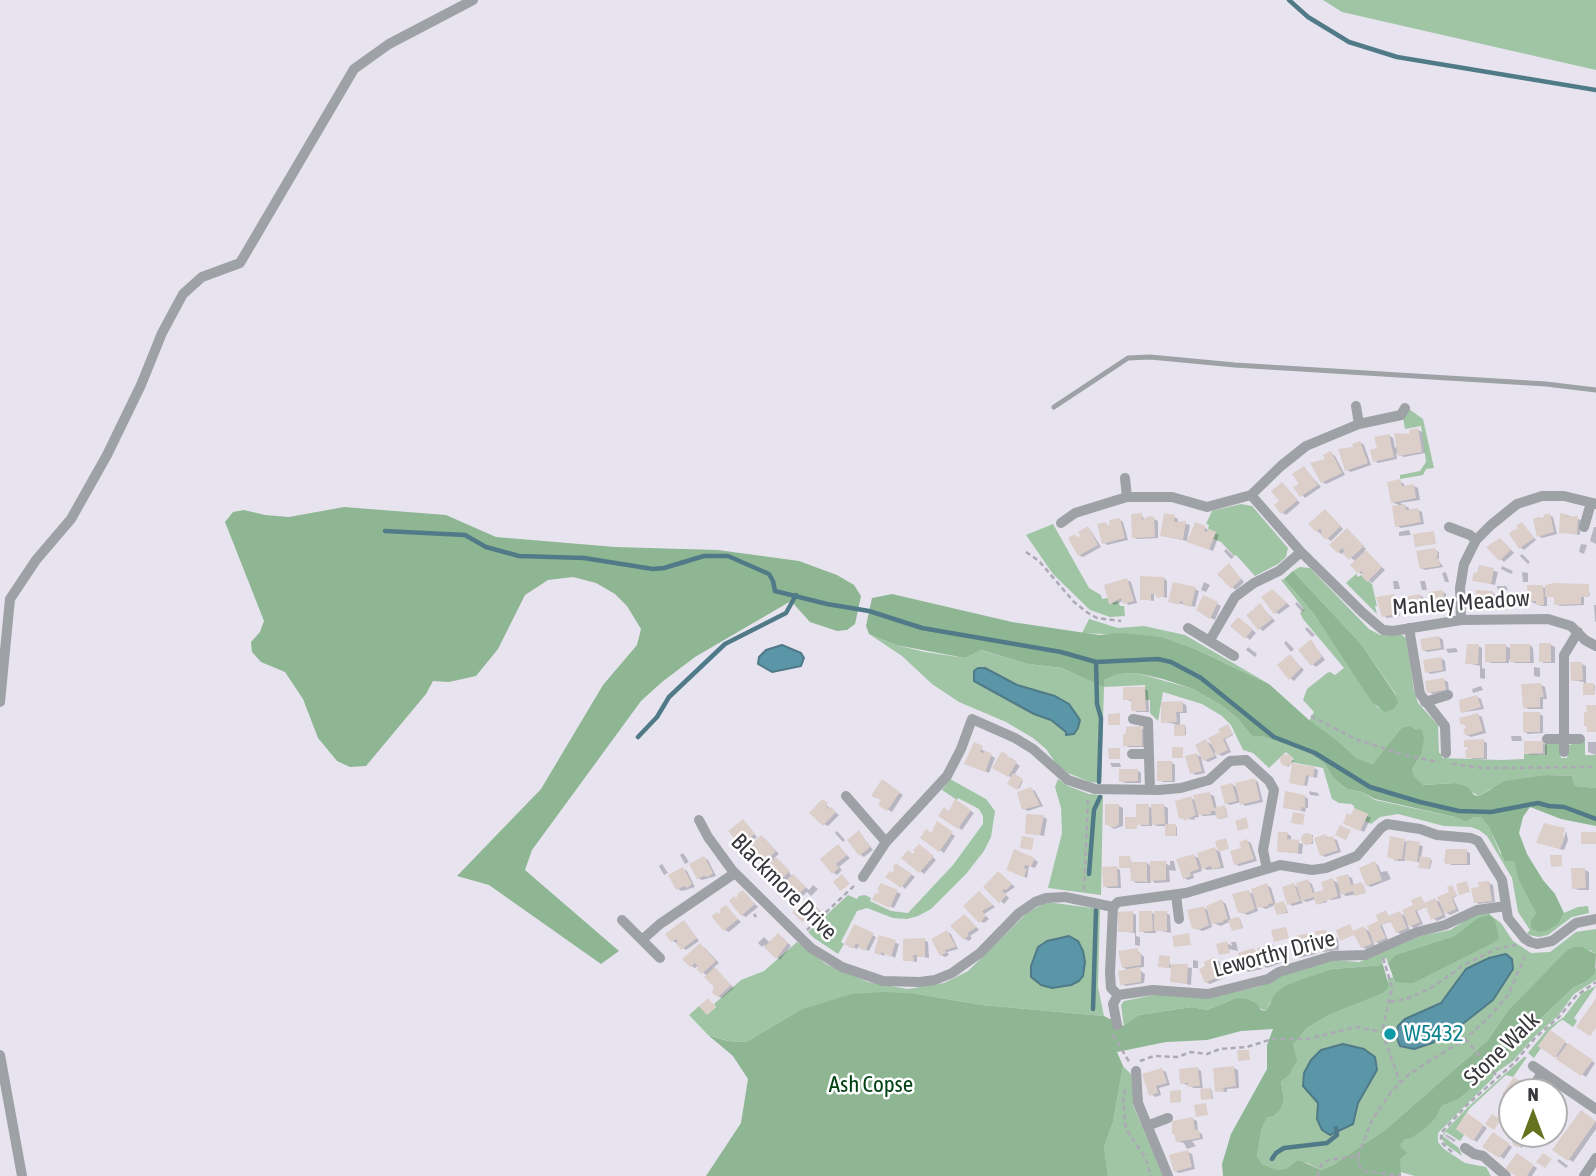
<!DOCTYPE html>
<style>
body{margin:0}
#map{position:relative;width:1596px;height:1176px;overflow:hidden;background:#e7e4f0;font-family:"Asap Condensed",sans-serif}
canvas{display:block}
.north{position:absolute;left:1498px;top:1078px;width:70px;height:70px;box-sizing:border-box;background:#fff;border:2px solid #afafb1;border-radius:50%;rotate:0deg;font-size:19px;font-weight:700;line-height:28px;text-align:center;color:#38373c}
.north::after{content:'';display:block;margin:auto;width:24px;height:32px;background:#657320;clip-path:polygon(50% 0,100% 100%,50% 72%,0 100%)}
</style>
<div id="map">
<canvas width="1596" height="1176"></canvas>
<div class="north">N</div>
</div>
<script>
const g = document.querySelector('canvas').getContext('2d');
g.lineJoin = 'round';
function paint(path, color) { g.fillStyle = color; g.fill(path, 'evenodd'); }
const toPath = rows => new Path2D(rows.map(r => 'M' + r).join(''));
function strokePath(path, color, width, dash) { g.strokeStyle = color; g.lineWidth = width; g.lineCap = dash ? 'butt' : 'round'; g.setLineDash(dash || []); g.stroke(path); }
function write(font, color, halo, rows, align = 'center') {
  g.font = font + ' "Asap Condensed",sans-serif'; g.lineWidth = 5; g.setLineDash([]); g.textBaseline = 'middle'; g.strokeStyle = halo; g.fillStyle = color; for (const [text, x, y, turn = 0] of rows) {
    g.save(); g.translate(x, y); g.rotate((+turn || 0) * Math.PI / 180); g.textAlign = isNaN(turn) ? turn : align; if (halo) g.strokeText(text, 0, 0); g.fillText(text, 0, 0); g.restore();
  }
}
paint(toPath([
 [1323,0,1596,0,1596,70,1342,12],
 [1409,409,1423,419,1434,468,1426,469,1423,475,1400,479,1400,475,1420,471,1426,462,1421,426,1405,429,1403,418],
 [1241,504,1252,506,1288,548,1286,557,1278,564,1255,576,1236,555,1234,556,1221,542,1213,539,1216,532,1208,529,1209,525,1206,524,1212,511],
 [1053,524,1089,588,1101,595,1102,599,1108,598,1110,604,1118,601,1120,606,1124,606,1125,616,1110,617,1090,610,1053,574,1026,535],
 [1300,567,1310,568,1369,629,1380,635,1402,635,1406,638,1414,691,1418,703,1438,725,1439,753,1442,754,1442,758,1502,760,1524,759,1524,754,1545,755,1545,740,1559,744,1561,758,1567,758,1569,745,1585,741,1585,755,1596,755,1596,788,1575,786,1572,776,1548,775,1490,789,1479,796,1455,783,1422,785,1415,777,1412,769,1421,755,1416,730,1411,726,1373,764,1357,758,1338,741,1309,721,1314,712,1303,700,1307,689,1327,673,1330,672,1335,675,1344,668,1303,619,1300,613,1304,609,1281,580,1284,579,1314,614,1378,708,1397,702,1395,693,1362,645,1293,571],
 [1356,574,1358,577,1361,575,1372,584,1377,606,1375,606,1377,614,1346,583],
 [1089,619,1118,628,1144,626,1185,635,1269,684,1193,648,1162,637,1082,633],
 [869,634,896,645,925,652,965,658,980,650,1028,664,1062,668,1103,686,1104,680,1118,674,1137,673,1193,689,1221,705,1238,719,1252,736,1261,736,1309,753,1325,764,1333,778,1347,789,1362,792,1375,800,1455,817,1466,822,1474,817,1481,817,1488,824,1500,853,1514,860,1518,879,1536,914,1559,923,1564,913,1578,907,1588,906,1589,913,1572,917,1548,935,1539,937,1529,935,1527,933,1530,930,1518,912,1512,878,1487,836,1479,830,1471,827,1444,826,1398,814,1380,817,1371,824,1365,821,1368,814,1354,808,1354,806,1351,804,1339,803,1332,799,1323,768,1291,762,1294,759,1286,752,1269,768,1253,753,1243,750,1231,725,1222,716,1202,704,1163,692,1158,721,1150,713,1150,700,1145,700,1145,685,1104,687,1101,783,1090,782,1068,773,1057,765,1046,749,1033,738,1006,722,959,702,932,684,902,656],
 [985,668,1017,685,1034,691,1070,733,1051,720,1034,714,975,681],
 [950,779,986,799,995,811,991,837,984,851,966,874,931,909,918,916,907,919,893,918,867,908,857,911,841,942,844,944,838,954,814,938,808,932,848,895,857,899,859,896,865,895,871,898,870,901,891,911,908,913,953,865,983,824,983,816,979,809,958,798,957,800,942,790],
 [1058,779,1068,786,1089,794,1103,795,1101,895,1048,888,1062,833,1061,808,1055,787],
 [1047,902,1100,909,1098,987,1104,1016,982,1005,917,994,800,1010,746,1042,729,1041,708,1035,689,1015,699,1006,708,1014,716,1007,714,1004,741,980,764,971,797,942,826,964,868,982,908,989,944,983,968,971,1028,912],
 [1047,941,1071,985,1052,988,1041,985,1033,959,1039,947],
 [1490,912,1490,915,1501,923,1513,941,1531,953,1550,952,1576,932,1596,929,1596,954,1590,950,1567,950,1509,1009,1487,1041,1385,1130,1333,1165,1321,1170,1307,1163,1296,1161,1287,1168,1278,1170,1262,1164,1257,1156,1262,1128,1267,1116,1274,1116,1284,1099,1281,1081,1293,1045,1307,1028,1329,1015,1384,993,1388,986,1388,979,1393,977,1395,982,1478,918,1454,936,1395,955,1388,963,1386,958,1382,960,1383,965,1333,969,1270,1002,1266,1011,1236,998,1207,1010,1192,1007,1139,1015,1124,1027,1121,1005,1124,1001,1159,994,1208,998,1261,986,1277,977,1332,960,1359,962,1420,936,1450,930,1474,915],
 [1506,954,1451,1033,1432,1043,1414,1049,1405,1019,1441,1003,1466,969,1489,958],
 [1377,1070,1358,1103,1353,1124,1330,1135,1322,1130,1317,1119,1318,1103,1303,1086,1304,1073],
 [1596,967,1596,980,1574,994,1558,1016,1534,1037,1513,1061,1494,1074,1493,1078,1438,1133,1438,1142,1444,1149,1465,1163,1486,1167,1491,1176,1415,1176,1400,1172,1400,1146,1404,1140,1412,1138,1436,1118,1442,1106,1459,1099,1475,1086,1478,1077,1494,1059,1504,1057,1533,1026,1574,987,1586,982,1594,973],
 [1596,986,1574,1018,1577,1021,1573,1027,1563,1020,1560,1021,1550,1030,1538,1046,1541,1048,1534,1058,1528,1053,1549,1027,1564,1017,1582,993],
 [1524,1057,1527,1057,1513,1077,1506,1075,1470,1108,1456,1129,1464,1135,1460,1141,1446,1132,1443,1136,1459,1148,1462,1156,1445,1144,1441,1137,1446,1130,1469,1106],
 [1123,1066,1133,1076,1133,1105,1163,1176,1108,1176,1104,1147,1113,1122]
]), '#a0c5a4');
paint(toPath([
 [344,507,446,515,496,537,615,547,718,550,799,561,837,575,854,585,861,596,855,624,847,630,837,631,810,622,791,601,695,657,662,682,641,701,532,850,525,870,619,951,601,964,489,885,457,876,541,789,603,685,637,645,641,629,627,606,615,594,596,583,573,577,548,580,525,595,498,649,476,676,449,682,433,681,426,694,366,766,350,767,337,761,318,738,303,699,285,672,261,662,252,652,251,642,260,632,264,621,225,522,233,512,244,510,265,515,289,517],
 [1293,571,1362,645,1395,694,1398,702,1394,709,1385,712,1372,702,1314,614,1284,579],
 [892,594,1012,622,1099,635,1121,633,1162,637,1193,648,1269,684,1309,720,1338,741,1357,758,1373,764,1402,728,1411,726,1416,730,1421,729,1424,738,1421,755,1412,769,1415,777,1423,785,1455,783,1468,787,1474,795,1479,796,1505,781,1548,775,1572,776,1575,786,1596,788,1596,826,1561,819,1530,807,1523,817,1519,833,1527,854,1543,880,1555,894,1564,913,1559,923,1547,931,1539,932,1531,928,1531,921,1536,914,1518,879,1514,861,1505,861,1488,825,1481,817,1474,817,1466,822,1455,817,1375,799,1362,792,1347,789,1333,778,1325,764,1309,753,1261,736,1252,736,1238,719,1221,705,1193,689,1163,679,1137,673,1118,674,1104,680,1104,687,1062,668,1028,664,981,650,965,658,896,645,869,634,866,626,872,598],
 [1490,915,1495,920,1499,938,1491,944,1413,983,1395,982,1388,963,1395,955,1454,936,1478,918],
 [1575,947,1582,947,1596,954,1595,973,1586,982,1574,987,1533,1026,1504,1057,1493,1059,1478,1076,1475,1086,1459,1099,1442,1106,1436,1118,1425,1128,1412,1138,1404,1140,1400,1146,1407,1153,1400,1159,1401,1176,1223,1176,1222,1164,1231,1134,1267,1069,1267,1045,1273,1029,1241,1031,1207,1040,1166,1042,1117,1052,1123,1066,1113,1122,1104,1147,1108,1176,706,1176,741,1123,748,1079,733,1056,708,1035,728,1041,746,1042,800,1010,852,994,886,992,917,994,982,1005,1104,1016,1124,1026,1139,1015,1192,1007,1207,1010,1236,998,1247,999,1257,1004,1261,1010,1266,1011,1275,994,1285,986,1306,978,1333,969,1383,965,1389,986,1384,993,1329,1015,1307,1028,1293,1045,1297,1060,1289,1075,1281,1081,1284,1099,1280,1109,1274,1116,1267,1117,1262,1128,1257,1156,1262,1164,1278,1170,1287,1168,1296,1161,1301,1161,1321,1170,1333,1165,1385,1130,1487,1041,1509,1009,1567,950]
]), '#8eb692');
const water = toPath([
 [782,645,801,653,804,658,801,666,772,672,758,664,759,657,766,650,782,645],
 [978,668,985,668,1017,685,1055,696,1069,704,1080,720,1078,728,1074,734,1066,735,1066,732,1051,720,1034,714,974,681,974,671,978,668],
 [1069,936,1078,941,1083,951,1085,962,1083,976,1079,981,1071,985,1052,988,1041,985,1031,977,1031,966,1038,947,1047,941,1069,936],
 [1506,954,1512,959,1513,969,1493,1000,1451,1033,1432,1043,1414,1049,1400,1046,1396,1036,1398,1026,1405,1019,1441,1003,1466,969,1489,958,1506,954],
 [1343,1044,1364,1049,1375,1057,1377,1070,1358,1103,1353,1124,1330,1135,1322,1130,1317,1119,1318,1103,1303,1086,1304,1073,1311,1060,1321,1050,1343,1044]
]);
paint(water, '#5a96a7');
strokePath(water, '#507a87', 2);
paint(toPath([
 [1418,430,1422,432,1425,453,1404,457,1396,453,1397,459,1378,463,1375,461,1379,450,1389,435,1393,438,1395,448],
 [1360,442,1364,445,1371,465,1351,472,1347,470,1348,451],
 [1331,453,1335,456,1345,475,1326,484,1322,482,1327,460],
 [1304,468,1321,487,1305,498,1296,488,1301,484],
 [1400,481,1404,484,1405,487,1414,486,1418,488,1420,500,1400,503,1409,508,1409,511,1418,510,1422,512,1424,524,1401,528,1397,526,1401,506,1392,502],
 [1282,484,1300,503,1286,515,1283,513],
 [1325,511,1343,529,1331,541,1317,531],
 [1141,515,1145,520,1154,519,1158,521,1158,538,1137,539,1133,537],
 [1549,515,1553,517,1557,534,1542,538,1539,536],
 [1566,515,1581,520,1580,535,1560,532],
 [1174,517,1178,519,1178,522,1190,525,1187,541,1162,536],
 [1119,519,1123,522,1128,540,1107,545,1103,542,1106,524,1112,528],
 [1522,524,1536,540,1524,550,1520,547],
 [1594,527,1596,527,1596,544,1590,541],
 [1088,528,1091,531,1101,547,1083,557,1079,555,1079,538],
 [1205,528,1219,535,1213,551,1193,543],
 [1409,530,1411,535,1399,536,1399,532],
 [1351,533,1366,549,1364,551,1385,570,1372,583,1359,572,1356,562,1344,552,1342,554,1338,552],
 [1504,542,1514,553,1504,562,1488,548],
 [1581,544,1587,545,1584,554,1579,552],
 [1226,549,1234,557,1231,559,1224,551],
 [1435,550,1439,552,1439,561,1443,567,1425,570,1421,568],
 [1522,554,1530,562,1528,564,1520,556],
 [1229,565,1244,582,1236,590,1232,587],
 [1502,566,1513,571,1511,574,1501,569],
 [1480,567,1498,572,1495,585,1474,580,1479,575],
 [1446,572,1449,582,1445,582,1442,573],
 [1522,572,1528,573,1528,582,1523,582],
 [1164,578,1167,581,1167,598,1154,594,1154,601,1142,599],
 [1127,580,1131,582,1137,603,1128,605,1124,600,1115,605,1111,603],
 [1393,581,1398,581,1400,589,1394,589],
 [1420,581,1425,581,1427,590,1422,590],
 [1204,582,1210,585,1206,592,1201,590],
 [1497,586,1506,586,1508,590,1498,590],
 [1588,586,1590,596,1584,596,1584,605,1560,606,1556,604,1556,597,1547,597,1547,606,1541,606,1529,601,1543,587,1547,589],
 [1195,589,1199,591,1195,607,1170,601],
 [1443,592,1446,594,1449,610,1438,612,1434,610],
 [1492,592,1496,595,1497,610,1480,610,1476,608],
 [1276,593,1290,606,1279,614,1275,612],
 [1420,595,1424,598,1426,612,1412,616,1408,614],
 [1393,596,1397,598,1400,616,1387,618,1383,615],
 [1515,596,1522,596,1522,602,1515,601],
 [1204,597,1221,606,1215,620,1204,615],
 [1297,602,1305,610,1302,612,1295,604],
 [1260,605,1275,621,1263,631,1259,628],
 [1594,605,1596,605,1596,622,1595,621],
 [1242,621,1256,633,1250,640,1232,626],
 [1307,627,1315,635,1312,637,1305,629],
 [1439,637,1443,640,1444,649,1456,648,1458,652,1448,653,1446,649,1427,652,1423,650],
 [1286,641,1294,649,1291,652,1284,643],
 [1311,641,1325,660,1316,667,1312,664],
 [1530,645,1533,648,1534,663,1515,663,1509,659,1509,663,1491,663,1487,661,1505,646,1512,649],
 [1551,645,1555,647,1555,663,1544,663,1540,661],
 [1478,646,1482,648,1482,668,1485,669,1485,679,1480,678,1480,666,1467,663],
 [1248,647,1257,654,1255,657,1246,650],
 [1290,656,1304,670,1294,681,1290,678],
 [1441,658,1445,661,1446,671,1430,674,1427,671],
 [1582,664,1586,666,1586,684,1595,685,1595,695,1584,694,1584,682,1572,680],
 [1534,667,1540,668,1540,677,1534,676],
 [1444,680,1448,682,1449,691,1433,694,1429,692],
 [1541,685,1545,687,1547,699,1543,699,1543,709,1528,709,1524,707],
 [1481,686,1483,690,1473,693,1472,689],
 [1145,689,1148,691,1149,712,1137,712,1133,710,1133,702,1125,699],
 [1477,697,1481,699,1484,709,1466,712,1462,710],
 [1183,703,1186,705,1187,713,1180,713,1180,726,1186,727,1186,735,1177,735,1175,724,1163,722],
 [1540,714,1543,716,1543,733,1528,734,1524,731],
 [1478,715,1482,717,1486,733,1471,737,1467,735,1467,726,1463,724],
 [1228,726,1233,735,1225,739,1231,752,1222,756,1214,752,1217,758,1208,762,1201,758,1205,773,1196,775,1192,773,1197,755,1204,758,1206,741,1214,746],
 [1141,728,1145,730,1145,747,1128,747,1125,745],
 [1511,736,1521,736,1522,741,1512,741],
 [1483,741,1487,743,1487,759,1473,759,1468,757,1469,748],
 [1588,742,1596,742,1596,755,1588,752],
 [1543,743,1547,745,1547,755,1530,755,1526,753],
 [975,745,995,758,989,773,970,765],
 [1002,753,1020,766,1014,775,1023,781,1019,789,1009,783,1012,778,994,767],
 [1286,754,1294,761,1288,767,1280,760],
 [1171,762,1175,765,1175,782,1163,782,1159,780],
 [1110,763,1120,763,1121,767,1112,767],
 [1314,768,1318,770,1317,778,1309,776,1307,786,1291,782],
 [1137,770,1141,773,1141,783,1125,783,1121,781],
 [1254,780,1258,782,1263,802,1245,806,1241,802,1230,805,1226,803,1232,784,1237,788],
 [882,782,903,795,892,812,880,805,884,800],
 [1031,789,1035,791,1043,806,1028,811,1024,809],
 [1309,791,1318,793,1319,796,1310,795],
 [1210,794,1214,796,1217,809,1226,808,1228,817,1220,819,1217,815,1203,816,1198,813,1199,817,1194,818,1195,820,1181,818,1191,798,1196,801],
 [1304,796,1308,799,1308,808,1306,808,1305,812,1285,807],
 [955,801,974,813,962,830,940,815,950,813],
 [822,802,839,815,828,826,824,824],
 [1119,806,1123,808,1123,826,1114,829,1107,824],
 [1148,806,1153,809,1164,806,1168,808,1168,826,1177,827,1177,836,1168,836,1166,826,1157,826,1152,823,1152,826,1142,826,1137,823,1137,828,1128,828],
 [1355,810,1371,818,1364,832,1345,823],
 [1043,817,1047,819,1044,836,1027,833],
 [744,821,757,837,745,846,741,844],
 [937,824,955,836,944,853,922,838,932,835],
 [837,831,845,840,843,842,835,833],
 [1566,831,1568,840,1564,850,1542,844,1562,845],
 [859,832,873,850,864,857,861,855],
 [1287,834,1291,836,1291,841,1303,844,1302,854,1279,851],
 [1303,834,1313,835,1313,844,1303,844],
 [1325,836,1337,840,1341,852,1325,857,1322,855],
 [765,839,779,854,774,858,781,862,791,875,809,890,813,885,818,889,811,896,807,892,798,900,790,895,769,875,769,867,758,858,752,857,746,851],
 [1247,841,1251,843,1257,861,1239,866,1236,864],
 [1404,841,1423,846,1421,858,1432,860,1430,869,1421,867,1421,863,1406,859,1405,861,1396,861,1393,859],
 [838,846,850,858,839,867,842,870,837,875,833,872],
 [923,848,936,860,924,874,904,858,914,856],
 [1215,849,1220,852,1224,868,1207,870,1201,866,1202,871,1193,874,1194,878,1188,880,1184,878,1194,856,1201,859],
 [1466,851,1470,853,1470,865,1452,865,1447,863],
 [683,853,689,862,685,864,680,855],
 [704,858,708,860,716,876,702,880,698,878],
 [1130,858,1131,864,1147,863,1151,866,1165,863,1170,866,1170,861,1174,861,1176,871,1169,870,1170,882,1155,883,1151,880,1151,883,1136,883,1132,880,1132,867,1121,868],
 [1034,859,1038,862,1035,868,1029,866,1027,878,1012,872],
 [1374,863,1378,865,1381,872,1387,871,1391,879,1371,887,1367,885],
 [662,864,668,873,664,875,659,866],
 [898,865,915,877,905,889,893,875],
 [1117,868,1120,870,1121,888,1108,888,1104,886],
 [683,869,687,871,695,887,682,891,678,889,671,876],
 [1585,870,1589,872,1589,890,1578,890,1574,888],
 [1002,875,1015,887,1005,894,1009,898,1004,904,1001,901],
 [1348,876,1352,878,1354,886,1363,884,1366,893,1346,896,1340,892,1341,898,1331,900,1326,897,1327,902,1319,904,1316,899,1306,902,1301,899,1303,903,1292,906,1289,903,1294,885,1299,888,1308,881,1312,884,1315,894,1325,891,1333,880,1339,884],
 [1489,883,1493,885,1495,902,1479,904,1475,902,1481,888],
 [1267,885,1271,888,1276,905,1285,904,1288,913,1278,914,1275,905,1266,909,1256,905,1258,911,1248,915,1240,912,1249,892,1255,895],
 [1452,887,1457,896,1453,898,1459,911,1450,915,1443,911,1446,917,1437,921,1433,918,1428,906,1417,911,1423,924,1414,928,1407,924,1410,930,1401,934,1397,932,1392,921,1382,925,1388,940,1379,944,1372,939,1375,946,1366,949,1362,947,1354,933,1364,928,1372,933,1387,913,1389,918,1400,913,1406,917,1421,898,1425,904,1435,900,1442,903],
 [897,892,901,894,894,908,878,901],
 [743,893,758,907,746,917,742,915,738,900],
 [980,893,995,907,984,914,989,919,984,923,980,921],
 [1222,901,1226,904,1231,921,1240,919,1243,928,1233,930,1231,921,1221,926,1211,922,1212,927,1203,931,1194,928,1204,908,1209,911],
 [811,902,821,912,807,923,803,920],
 [726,908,741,922,729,932,725,930,720,915],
 [1132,913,1136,915,1136,936,1140,937,1140,946,1135,945,1135,933,1120,931],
 [1152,913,1156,915,1166,913,1170,915,1171,933,1156,930,1156,933,1145,933,1141,931],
 [968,918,979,930,970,936,972,938,969,941,965,939],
 [684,922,699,941,686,950,673,941,667,934],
 [855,926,876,937,869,951,859,946,857,949,846,944],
 [947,932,951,934,958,949,947,952,949,955,945,957,941,955],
 [1326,932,1330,936,1338,938,1339,950,1323,952,1319,950],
 [1308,935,1312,937,1316,954,1299,958,1296,956,1300,942],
 [764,937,770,943,782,937,791,946,780,960,764,945,762,947,758,943],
 [880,937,899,944,895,958,886,952,884,956,880,954],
 [924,940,928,942,929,958,917,956,917,962,905,960],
 [1231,942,1236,942,1238,951,1229,949,1230,953,1221,954,1227,943,1232,946],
 [1273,946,1277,948,1281,963,1267,968,1261,965,1262,969,1248,972,1244,969,1254,950,1260,954],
 [704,947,719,963,713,968,734,988,722,998,718,996,716,987,708,976,699,970,700,964,695,968,691,966],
 [1137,950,1144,957,1144,967,1136,968,1145,974,1144,983,1126,986,1122,984,1129,971,1123,967],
 [1169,958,1170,965,1192,968,1191,985,1172,981,1172,968,1161,967],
 [1215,959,1219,961,1226,977,1210,984,1206,982],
 [1193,960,1198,961,1198,968,1193,968],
 [1550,1032,1595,1063,1586,1077,1541,1046],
 [1234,1068,1238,1070,1239,1088,1227,1089,1227,1092,1217,1091],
 [1198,1069,1201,1071,1203,1090,1212,1090,1213,1099,1203,1099,1202,1088,1194,1088,1182,1083],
 [1162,1070,1166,1072,1170,1085,1159,1088,1161,1095,1155,1097,1151,1094],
 [1554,1106,1564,1113,1554,1127],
 [1581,1112,1596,1122,1596,1129,1573,1162,1555,1150],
 [1467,1115,1487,1128,1477,1142,1458,1129],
 [1193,1119,1197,1121,1198,1132,1202,1134,1203,1139,1192,1141,1196,1146,1187,1149,1184,1143,1177,1141],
 [1446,1134,1456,1140,1454,1142,1445,1136],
 [1493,1134,1512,1147,1504,1159,1485,1146],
 [1518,1135,1526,1141,1522,1148,1513,1142],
 [1188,1152,1192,1154,1195,1169,1179,1173,1175,1171],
 [1517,1155,1537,1168,1532,1176,1519,1176],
 [1559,1159,1568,1166,1566,1168,1557,1161]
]), '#0003');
strokePath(toPath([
 [1289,0,1308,17,1349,42,1397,57,1596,90],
 [385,531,465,535,486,547,519,556,584,558,653,569,664,568,704,556,728,556,769,574,773,581,775,591,827,604,869,611,922,628,1061,652,1096,662,1158,659,1171,662,1201,678,1274,737,1315,753,1370,787,1420,802,1459,811,1491,812,1538,803,1549,806,1564,807,1596,819],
 [1096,662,1097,704,1101,718,1099,782],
 [638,737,657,717,669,697,725,644,786,613,796,595],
 [1089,874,1094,810,1100,797],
 [1093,1009,1096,910],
 [1272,1159,1276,1153,1284,1148,1327,1143,1337,1135,1336,1128]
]), '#507a87', 4.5);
paint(toPath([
 [1418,428,1422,452,1398,456,1394,433,1409,434,1409,430],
 [1389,434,1394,457,1373,462,1370,450,1377,448,1374,437],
 [1360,441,1368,463,1345,471,1338,449,1353,447,1352,444],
 [1331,451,1342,473,1321,483,1310,463,1325,459,1323,455],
 [1304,466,1318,485,1300,497,1293,487,1299,484,1292,474],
 [1400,479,1402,486,1414,484,1416,498,1391,503,1387,482],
 [1282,482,1298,500,1281,514,1274,505,1279,501,1271,491],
 [1405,504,1406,510,1418,508,1421,522,1395,527,1392,506],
 [1325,509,1341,526,1326,540,1320,534,1322,531,1320,529,1316,532,1308,524],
 [1142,513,1142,520,1149,516,1154,517,1155,537,1132,538,1131,514],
 [1164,513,1175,515,1174,522,1186,521,1183,540,1160,536],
 [1550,513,1554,532,1537,537,1533,519,1538,517,1544,518,1543,515],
 [1560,513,1567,514,1567,517,1578,516,1577,534,1559,533],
 [1120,518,1125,538,1102,544,1097,524,1106,522,1107,525,1110,525,1109,520],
 [1195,522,1206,526,1204,531,1207,532,1208,529,1216,532,1209,550,1187,542],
 [1522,522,1534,538,1519,549,1509,534,1513,530,1518,529,1516,526],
 [1088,526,1098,545,1078,556,1068,538,1075,534,1077,537,1080,536,1078,532],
 [1347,528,1364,546,1349,560,1342,553,1345,551,1342,548,1337,553,1329,545],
 [1434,531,1436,544,1415,547,1413,534],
 [1500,538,1511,550,1499,561,1486,547],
 [1435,548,1438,553,1436,559,1439,558,1440,566,1420,569,1416,551],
 [1366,550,1382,567,1367,582,1361,575,1363,573,1361,571,1358,574,1350,565],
 [1229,563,1241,579,1231,589,1217,574],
 [1479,565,1494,568,1491,584,1472,581,1474,572,1477,573],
 [1140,576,1164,577,1164,596,1157,598,1155,594,1151,594,1151,600,1140,600],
 [1127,578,1134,601,1123,604,1121,598,1109,604,1104,585],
 [1173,582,1196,587,1191,607,1183,605,1183,602,1180,601,1179,605,1168,602],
 [1554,583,1589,584,1589,597,1581,597,1581,604,1554,605,1554,597,1545,597,1545,585],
 [1527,585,1543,585,1544,605,1536,605,1536,601,1528,602],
 [1272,589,1287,603,1274,614,1261,597],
 [1443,590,1446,609,1432,611,1429,592],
 [1476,590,1493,591,1494,608,1474,609],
 [1394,594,1397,614,1382,617,1376,597],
 [1420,594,1423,610,1407,615,1404,597],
 [1203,595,1218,602,1210,619,1196,610],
 [1260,603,1272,619,1258,630,1246,615,1252,610,1254,611,1254,608],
 [1238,617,1253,629,1245,639,1230,626],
 [1439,636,1441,648,1422,651,1420,639],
 [1311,639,1322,657,1311,666,1298,650],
 [1539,643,1551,643,1551,662,1539,662],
 [1467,644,1479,644,1478,664,1465,664],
 [1485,644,1506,644,1506,662,1485,662],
 [1510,644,1530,644,1530,662,1510,662],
 [1290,654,1301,668,1289,680,1277,665],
 [1441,657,1443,670,1425,673,1423,660],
 [1570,662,1582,662,1583,680,1571,681],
 [1444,678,1446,690,1427,693,1425,681],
 [1541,683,1544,697,1540,697,1540,707,1523,708,1521,684],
 [1583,683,1594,683,1595,695,1583,695],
 [1123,687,1145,687,1146,711,1131,711,1131,700,1123,700],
 [1477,695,1481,707,1462,713,1460,711,1459,700],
 [1183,701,1183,712,1176,712,1177,722,1161,723,1161,702],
 [1586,705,1596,705,1596,732,1587,732,1587,726,1584,726,1584,712,1587,712],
 [1523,712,1540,712,1540,732,1523,732],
 [1120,713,1120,725,1108,725,1108,714],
 [1478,713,1483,731,1466,736,1463,730,1466,727,1465,724,1461,725,1459,718],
 [1185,724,1185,736,1174,736,1174,725],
 [1228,724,1233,734,1223,739,1228,750,1217,755,1208,738,1220,732,1218,729],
 [1142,726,1142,746,1123,746,1123,734,1126,734,1126,727],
 [1206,739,1215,756,1203,761,1195,745],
 [1484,739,1484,758,1466,758,1465,752,1468,747,1464,747,1464,740],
 [1524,741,1543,741,1543,753,1524,754],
 [974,742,983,746,980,752,984,753,984,750,992,754,985,772,964,764],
 [1172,747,1183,747,1183,758,1172,758],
 [1108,748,1120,748,1120,759,1109,759],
 [1002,751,1008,755,1007,757,1012,758,1017,762,1008,777,992,768],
 [1197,753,1202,771,1190,774,1185,756],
 '1280 760a6 6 0 1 1 12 0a6 6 0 1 1-12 0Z',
 [1157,761,1172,761,1172,781,1157,781],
 [1292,763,1315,767,1313,777,1306,775,1304,786,1289,783],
 [1119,769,1138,769,1138,781,1119,782],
 [1013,773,1023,779,1017,790,1007,784],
 [1255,778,1260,800,1240,805,1235,783],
 [882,779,900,792,887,811,878,805,881,800,871,796],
 [1232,783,1237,801,1225,804,1220,786],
 [1031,787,1040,805,1022,810,1017,792],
 [1285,791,1305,795,1305,808,1302,807,1301,811,1283,808],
 [1210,792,1214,808,1225,805,1228,817,1217,819,1215,811,1211,811,1211,814,1198,815,1193,795],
 [1191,796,1196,815,1184,821,1183,818,1179,819,1175,801],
 [822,799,828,803,826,806,829,809,831,807,836,812,823,826,809,813],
 [955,799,971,810,958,829,938,816,944,807,949,811],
 [1105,804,1119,804,1119,825,1116,825,1117,827,1109,827,1109,825,1105,825],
 [1136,804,1149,804,1149,825,1137,825,1137,829,1125,829,1125,817,1136,817],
 [1151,804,1164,804,1165,824,1152,825],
 [1354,808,1368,814,1360,831,1343,824,1347,813,1351,815],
 [1293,812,1305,814,1303,825,1291,823],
 [1026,814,1044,815,1040,835,1025,834],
 [1246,817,1249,828,1238,831,1235,821],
 [743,819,755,834,740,845,728,831],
 [937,821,953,832,939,852,920,838,926,829,931,833],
 [1544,823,1565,828,1563,836,1565,836,1560,849,1536,843],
 [1165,824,1176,824,1176,836,1165,836],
 [1340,825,1351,830,1346,840,1335,835],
 [859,830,870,847,859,856,847,840],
 [1278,832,1288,832,1287,839,1299,840,1298,853,1277,852],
 [1581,832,1596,832,1596,844,1581,844],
 '1301 839a6 6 0 1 1 12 0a6 6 0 1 1-12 0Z',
 [1326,834,1327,838,1333,836,1338,850,1320,856,1314,838],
 [761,835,776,851,762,865,756,858,758,857,755,854,751,858,744,851],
 [1022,836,1034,838,1032,850,1020,848],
 [1390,836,1405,839,1402,859,1398,859,1398,861,1387,857],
 [1226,838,1229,849,1218,852,1215,841],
 [1247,839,1254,859,1234,865,1230,851,1241,848,1239,842],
 [1407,840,1420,842,1417,862,1404,860],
 [838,844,847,855,836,864,839,868,832,874,820,859],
 [919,844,934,856,919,873,901,858,908,850,913,854,915,852,913,850],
 [1215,847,1221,867,1212,869,1211,866,1202,869,1197,853],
 [1014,849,1035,858,1031,867,1025,865,1024,868,1027,869,1024,877,1006,870],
 [1446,849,1467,849,1467,864,1446,864,1444,861],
 [1194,854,1199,869,1190,872,1191,876,1183,879,1176,859],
 [1550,855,1562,855,1562,866,1551,867],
 [704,856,713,873,708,877,704,876,697,879,689,864],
 [1119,856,1130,856,1130,862,1147,862,1147,882,1131,881,1130,868,1119,868],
 [1420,856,1431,858,1429,869,1418,868],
 [776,857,790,871,776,884,771,880,770,874,768,876,763,871],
 [1150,861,1166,861,1166,880,1150,881],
 [1375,861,1382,880,1366,886,1359,868],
 [895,863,912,874,901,888,885,877,890,871,892,873,894,870,893,867],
 [1117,866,1118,886,1103,887,1102,867],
 [683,867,692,884,687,888,684,886,676,890,668,875],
 [1571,868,1585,868,1586,888,1572,889],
 [998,871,1012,884,1006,890,1004,889,1002,891,1007,895,999,903,983,887],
 [793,874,806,887,793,900,788,896,789,893,786,890,784,892,779,887],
 [842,874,850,884,840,891,833,882],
 [1348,874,1351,885,1362,882,1366,893,1355,896,1353,891,1341,895,1336,877],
 [1333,878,1338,896,1316,905,1314,897,1301,901,1296,883,1308,879,1313,893,1323,890,1321,882],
 [1467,881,1470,892,1459,895,1456,884],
 [1489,881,1492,901,1474,903,1471,888,1479,887,1478,882],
 [881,883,898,890,890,908,872,900,875,893,878,894,879,892,877,889],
 [1267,883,1273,903,1268,904,1269,906,1257,908,1251,889],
 [1294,883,1300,901,1287,905,1282,887],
 [1452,885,1457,895,1452,898,1456,909,1445,914,1437,897,1449,892,1447,887],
 [743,890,755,904,741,916,729,901,734,896,736,899,738,893],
 [1249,890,1255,909,1243,914,1242,912,1238,913,1232,894],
 [979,891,993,905,982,911,986,916,979,923,963,906],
 [1421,896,1424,903,1435,898,1443,915,1431,920,1426,907,1423,908,1415,911,1420,922,1409,927,1402,910,1413,905,1411,900],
 [807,898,819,910,802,922,792,912],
 [1222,899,1228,919,1223,920,1224,922,1211,924,1206,906],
 [1284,901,1287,912,1277,915,1273,904],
 [726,905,738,919,724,931,711,916,717,912,719,914,721,908],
 [1204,906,1209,925,1198,930,1197,928,1192,929,1187,910],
 [1386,910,1388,916,1400,911,1407,928,1396,933,1390,921,1380,926,1386,938,1374,943,1367,926,1378,921,1376,915],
 [1133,911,1133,932,1118,932,1118,912],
 [1139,911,1152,911,1153,931,1139,932],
 [1154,911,1167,911,1167,931,1154,931],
 [964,914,977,927,967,933,969,935,964,940,950,926],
 [1237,917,1239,917,1242,928,1232,931,1228,920],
 [684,920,697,938,681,950,676,943,678,941,676,939,671,942,665,934],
 [854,924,874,933,865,951,858,947,859,945,856,943,853,949,844,944],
 [1350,924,1353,931,1364,926,1372,944,1361,948,1354,935,1340,941,1336,930],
 [1286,927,1289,938,1274,942,1271,930],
 [947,930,956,947,945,950,946,953,940,956,931,939],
 [1326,930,1327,935,1334,934,1336,948,1317,951,1315,931],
 [778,933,788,943,776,959,764,947],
 [1189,933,1191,945,1174,947,1172,936],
 [1308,933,1313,952,1294,957,1290,942,1297,941,1296,936],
 [879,935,896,940,891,957,881,952,880,955,874,953],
 [925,938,925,957,917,957,917,955,913,955,914,961,903,961,903,939],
 [1227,941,1230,953,1219,955,1216,944],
 [700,943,716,961,702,974,697,970,698,966,695,963,690,967,682,959],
 [1273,944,1278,962,1261,967,1257,948],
 [1138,948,1138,953,1141,953,1141,965,1122,968,1118,951],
 [1254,948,1259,968,1242,971,1238,953],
 [1159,955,1170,956,1169,968,1158,967],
 [1215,957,1223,975,1205,983,1199,969,1205,966,1204,962],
 [1171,964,1188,964,1187,984,1170,982],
 [715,967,731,985,718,997,712,993,714,987,704,977],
 [1139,967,1141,971,1141,982,1120,985,1118,971],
 [708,998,716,1007,707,1015,699,1006],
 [1596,998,1596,1028,1590,1036,1576,1027],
 [1550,1030,1566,1041,1555,1058,1538,1046],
 [1568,1043,1593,1060,1581,1076,1556,1059],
 [1237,1050,1249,1050,1250,1060,1238,1061],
 [1234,1066,1236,1086,1223,1088,1224,1091,1215,1092,1213,1068],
 [1198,1067,1200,1086,1188,1087,1188,1083,1180,1084,1179,1069],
 [1162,1068,1167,1083,1156,1086,1158,1093,1149,1096,1142,1074],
 [1514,1077,1536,1092,1512,1092,1512,1101,1502,1094],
 [1211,1088,1212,1099,1201,1100,1200,1089],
 [1178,1090,1181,1090,1181,1102,1170,1103,1170,1091],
 [1206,1103,1208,1115,1196,1117,1194,1105],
 [1581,1110,1596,1121,1568,1161,1552,1150],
 [1467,1113,1484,1125,1473,1141,1456,1129],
 [1492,1114,1501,1120,1494,1130,1485,1124],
 [1193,1117,1195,1130,1199,1130,1200,1138,1176,1142,1174,1134,1172,1134,1172,1121],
 [1493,1132,1510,1144,1499,1158,1482,1147],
 '1512 1141a6 6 0 1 1 12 0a6 6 0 1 1-12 0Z',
 [1188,1150,1192,1167,1174,1172,1169,1155],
 [1517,1153,1534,1165,1527,1176,1516,1176,1505,1169],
 [1543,1153,1552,1159,1545,1168,1536,1162]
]), '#dccfca');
strokePath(toPath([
 [1026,552,1039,561,1074,602,1088,613,1097,618,1121,621],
 [1311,716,1355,739,1404,755,1439,762],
 [1452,764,1483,768,1596,767],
 [1084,890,1088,799],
 [754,914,756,917],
 [807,930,855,885],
 [1383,958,1392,987,1382,1032,1400,1082],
 [1390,1002,1409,998,1431,988,1464,965,1496,949,1516,945],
 [1113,1035,1130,1063],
 [1465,1039,1497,1076],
 [1140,1061,1154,1056,1177,1057,1191,1052,1207,1054,1220,1049,1247,1047,1272,1039,1307,1039,1356,1027,1382,1032],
 [1125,1089,1123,1102,1126,1129,1146,1159,1151,1176],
 [1452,1152,1441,1142,1441,1133,1468,1104,1514,1063,1535,1038,1559,1017,1576,996,1596,982],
 [1358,1156,1372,1120,1391,1092,1409,1074,1465,1039,1487,1019,1508,995,1526,954],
 [1317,1176,1321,1165,1328,1160,1358,1156,1358,1164,1363,1171,1401,1176]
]), '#aba9b3', 2.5, [5, 3.5]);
strokePath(toPath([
 [1054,407,1128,358,1150,357,1235,365,1546,384,1596,390]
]), '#9ea1a5', 5);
strokePath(toPath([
 [1356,406,1359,424],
 [1125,478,1127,497],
 [1251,495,1301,552,1363,613,1383,630,1393,631,1461,620,1548,619,1571,626,1585,640,1596,646],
 [1061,523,1075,513,1127,497,1172,497,1207,507,1251,495,1281,466,1306,446,1359,424,1401,415,1405,408],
 [1449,527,1470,535,1476,540],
 [1584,527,1591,503],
 [1461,620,1460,588,1464,564,1476,540,1491,525,1517,504,1542,496,1564,496,1596,504],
 [1188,628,1234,656],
 [1409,628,1420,694,1445,726,1446,753],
 [1210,640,1235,597,1254,583,1279,571,1301,552],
 [0,702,10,599,36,560,71,519,107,455,141,385,162,333,183,294,202,277,240,263,354,69,389,44,473,0],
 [1425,702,1448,695],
 [1133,719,1148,722,1150,790],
 [1547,739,1580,739],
 [1564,752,1564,655,1578,632],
 [1132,754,1149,754],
 [846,796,886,842],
 [699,820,708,837,732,870,811,948,842,967,883,981,920,982,935,980,952,973,980,953,1019,913,1035,902,1046,898,1065,897,1113,907],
 [863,877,886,842,947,776,961,749,972,719,1015,738,1033,749,1068,780,1095,789,1159,790,1181,788,1209,780,1230,761,1246,760,1269,781,1274,790,1263,850,1267,869],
 [1176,895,1179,919],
 [622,920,660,958],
 [643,939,660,924,735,873],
 [1118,995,1111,988,1110,973,1113,907,1118,902,1186,893,1280,865,1312,870,1326,868,1357,856,1381,828,1387,824,1420,829,1437,835,1471,838,1478,841,1502,880,1508,918,1524,938,1530,942,1537,944,1552,941,1576,923,1596,919],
 [1118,995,1153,990,1208,994,1268,979,1279,972,1332,956,1365,955,1417,932,1445,925,1477,910,1506,906],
 [1117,1025,1113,1004,1118,995],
 [0,1055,22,1176],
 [1533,1066,1596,1109],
 [1136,1071,1138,1103,1168,1176],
 [1534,1086,1542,1072],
 [1147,1126,1168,1118],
 [1465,1148,1474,1154,1483,1156,1506,1176],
 [1584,1176,1596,1158]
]), '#9ea1a5', 10);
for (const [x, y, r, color] of [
 [1390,1034,7,"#0f9aa8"]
]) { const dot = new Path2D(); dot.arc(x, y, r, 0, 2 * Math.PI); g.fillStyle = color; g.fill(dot); strokePath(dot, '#fff', 2.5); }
write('23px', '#38373c', '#fff', [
 ["Manley Meadow",1461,603,-4],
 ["Blackmore Drive",784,887,45],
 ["Leworthy Drive",1274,954,-15],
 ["Stone Walk",1502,1049,-44]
]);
write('23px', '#0d838f', '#fff', [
 ["W5432",1404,1034]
], 'left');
write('23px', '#004214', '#fff', [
 ["Ash Copse",871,1085]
]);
</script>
